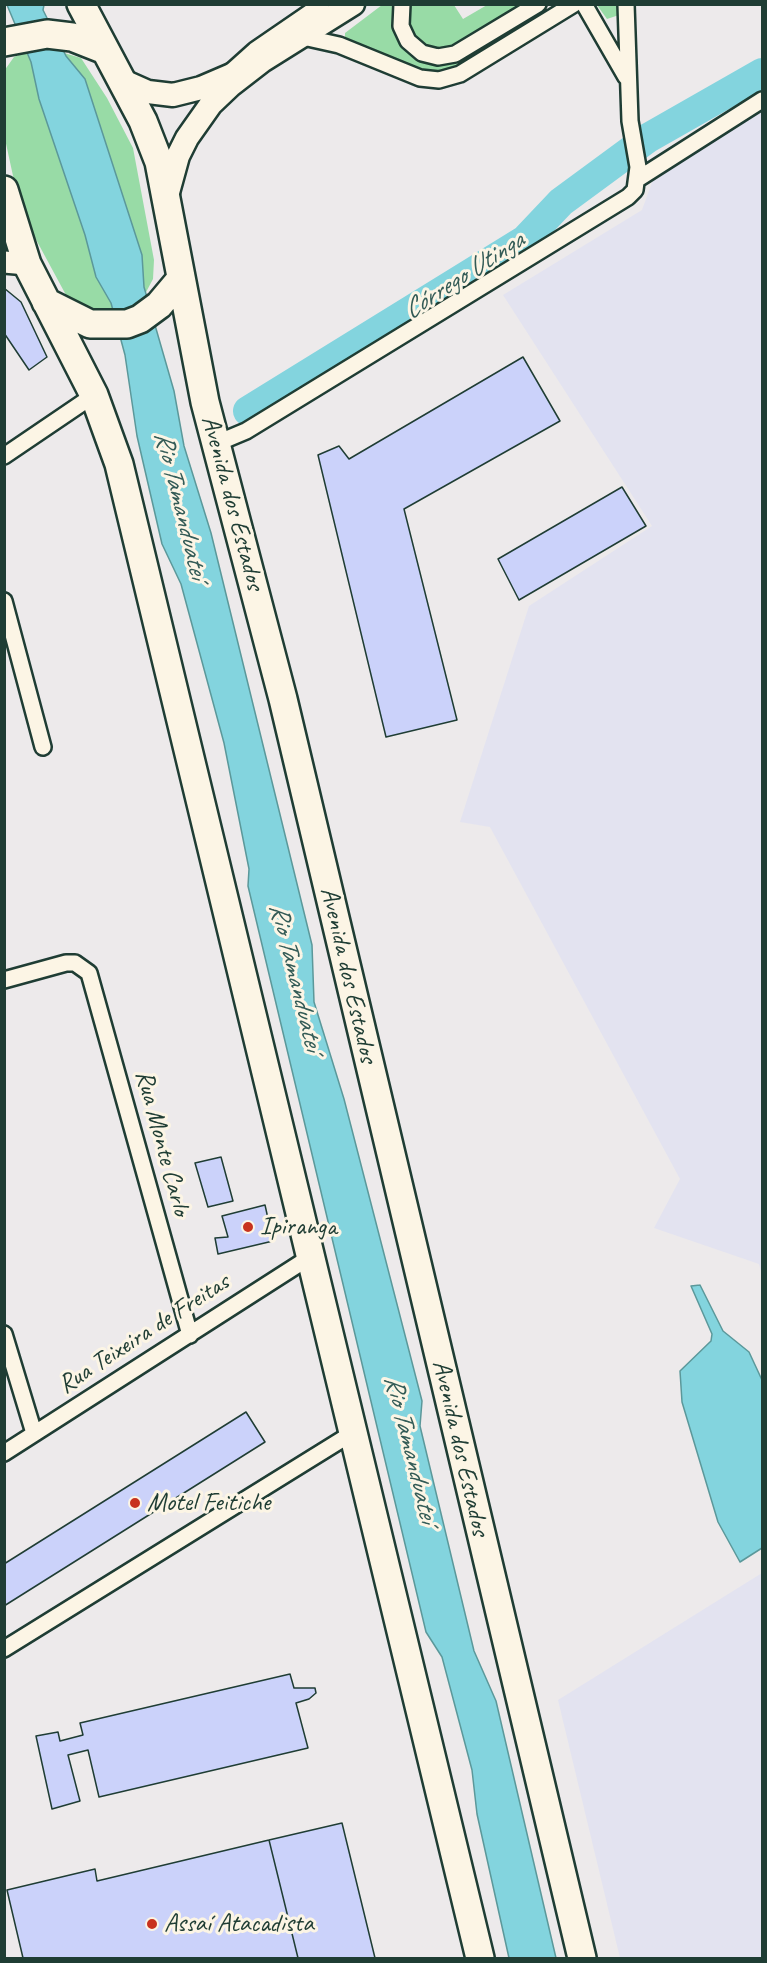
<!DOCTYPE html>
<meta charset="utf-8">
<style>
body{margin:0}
#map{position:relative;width:767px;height:1963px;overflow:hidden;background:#edeaeb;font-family:Caveat,sans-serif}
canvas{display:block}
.frame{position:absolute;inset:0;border:6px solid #1f3d34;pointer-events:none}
</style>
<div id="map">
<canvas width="767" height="1963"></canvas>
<div class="frame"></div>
</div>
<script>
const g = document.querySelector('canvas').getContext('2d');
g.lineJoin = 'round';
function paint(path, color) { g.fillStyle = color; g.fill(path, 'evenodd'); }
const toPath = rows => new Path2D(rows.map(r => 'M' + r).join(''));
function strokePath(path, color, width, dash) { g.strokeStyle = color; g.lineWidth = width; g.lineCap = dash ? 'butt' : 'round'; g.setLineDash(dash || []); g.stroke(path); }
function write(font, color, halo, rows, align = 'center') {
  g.font = font + ' Caveat,sans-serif'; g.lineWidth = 6; g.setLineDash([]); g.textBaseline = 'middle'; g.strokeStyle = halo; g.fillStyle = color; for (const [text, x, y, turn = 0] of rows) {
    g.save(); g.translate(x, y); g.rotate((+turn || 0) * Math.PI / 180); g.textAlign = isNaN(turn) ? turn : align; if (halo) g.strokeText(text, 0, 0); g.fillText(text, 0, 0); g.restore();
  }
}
paint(toPath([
 [762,110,762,1275,759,1264,654,1228,680,1179,490,827,460,822,529,606,652,526,503,295,642,210,654,177],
 [762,1573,762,1958,620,1958,558,1700]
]), '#e3e3f0');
paint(toPath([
 [382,5,396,5,424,61,437,64,464,58,554,5,558,6,456,68,438,73,417,70,345,39,345,33],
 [408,5,454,5,463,19,487,5,522,5,452,48,443,49,426,45,416,37,407,22],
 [597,5,620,5,619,15,607,19],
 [40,46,81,58,107,98,133,148,154,260,153,279,144,296,105,313,84,308,66,295,33,234,15,185,5,139,4,71,14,57]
]), '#98dba6');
const water = toPath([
 [7,5,44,5,43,10,66,56,85,79,142,255,144,287,174,391,184,446,211,533,312,945,314,1002,344,1099,422,1401,420,1426,474,1651,496,1701,556,1958,509,1958,477,1814,472,1770,442,1657,426,1632,248,886,249,869,224,743,181,584,162,544,137,436,125,355,111,303,96,277,85,235,39,99,31,62,7,5],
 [700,1285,723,1331,749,1352,762,1380,762,1548,740,1562,718,1522,682,1402,680,1371,711,1341,712,1334,691,1286,700,1285]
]);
paint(water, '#83d4de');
strokePath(water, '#5b989a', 1.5);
strokePath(toPath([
 [248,411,525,240,561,202,648,138,762,73]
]), '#83d4de', 30);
const building = toPath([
 [4,288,21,302,47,357,29,370,4,333,4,288],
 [523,357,560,421,404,509,457,720,386,737,318,455,339,446,349,459,523,357],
 [622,487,646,526,519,600,498,559,622,487],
 [221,1157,233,1201,208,1207,195,1163,221,1157],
 [265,1205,273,1241,218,1254,215,1238,228,1237,222,1216,265,1205],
 [246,1412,265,1442,4,1606,4,1564,246,1412],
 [290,1674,294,1688,315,1688,316,1693,309,1699,296,1703,308,1748,99,1797,88,1750,68,1755,80,1801,52,1809,36,1736,58,1732,60,1741,83,1735,80,1723,290,1674],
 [342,1823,375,1958,298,1958,269,1840,342,1823],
 [269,1840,298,1958,23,1958,7,1890,95,1869,97,1881,269,1840]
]);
paint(building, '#cbd2fa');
strokePath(building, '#1f3d34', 1.5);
const street = toPath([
 [402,4,401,26,408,41,422,53,438,57,455,54,538,4],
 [584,4,626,77],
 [303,37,339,45,420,78,439,80,460,74,574,4],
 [226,76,255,50,322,4],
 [638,179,762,100],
 [215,444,246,431,628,197,635,190,638,167,630,121,626,4],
 [4,456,94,395],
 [4,601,43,747],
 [4,980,66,963,75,963,89,973,190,1335],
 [4,1334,34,1433],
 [4,1453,310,1257],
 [4,1649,354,1432]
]);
const secondary = toPath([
 [4,262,27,264]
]);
const primary = toPath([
 [121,80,148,92,173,95,201,88,236,73],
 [167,196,178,156,187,138,211,104,231,85,262,61,353,4]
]);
const highway = toPath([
 [81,4,143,121,159,162,205,402,283,699,582,1958],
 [4,42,47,34,72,37,105,50],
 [4,190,27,264,94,395,119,464,480,1958],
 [46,302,90,324,127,324,140,319,159,305,180,280]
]);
strokePath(street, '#1f3d34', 20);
strokePath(secondary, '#1f3d34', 26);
strokePath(primary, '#1f3d34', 27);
strokePath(highway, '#1f3d34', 32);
strokePath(street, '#fcf5e5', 15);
strokePath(secondary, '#fcf5e5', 21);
strokePath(primary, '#fcf5e5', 22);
strokePath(highway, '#fcf5e5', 27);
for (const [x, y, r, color] of [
 [248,1227,6,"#c8321e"],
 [135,1503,6,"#c8321e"],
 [152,1924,6,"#c8321e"]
]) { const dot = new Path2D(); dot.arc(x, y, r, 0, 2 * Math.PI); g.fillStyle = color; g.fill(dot); strokePath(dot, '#fcf5e5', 2); }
write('26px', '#1f3d34', '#fcf5e5', [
 ["Avenida dos Estados",232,503,75],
 ["Avenida dos Estados",348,975,77],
 ["Rua Monte Carlo",162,1143,75],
 ["Rua Teixeira de Freitas",144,1334,-33],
 ["Avenida dos Estados",460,1448,77]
]);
write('26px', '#1f3d34', '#fcf5e5', [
 ["Ipiranga",260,1227],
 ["Motel Feitiche",147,1503],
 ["Assaí Atacadista",164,1924]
], 'left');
write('italic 27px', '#335b56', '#fcf5e5', [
 ["Córrego Utinga",464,276,-33],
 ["Rio Tamanduateí",180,505,76],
 ["Rio Tamanduateí",295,977,76],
 ["Rio Tamanduateí",410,1449,76]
]);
</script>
